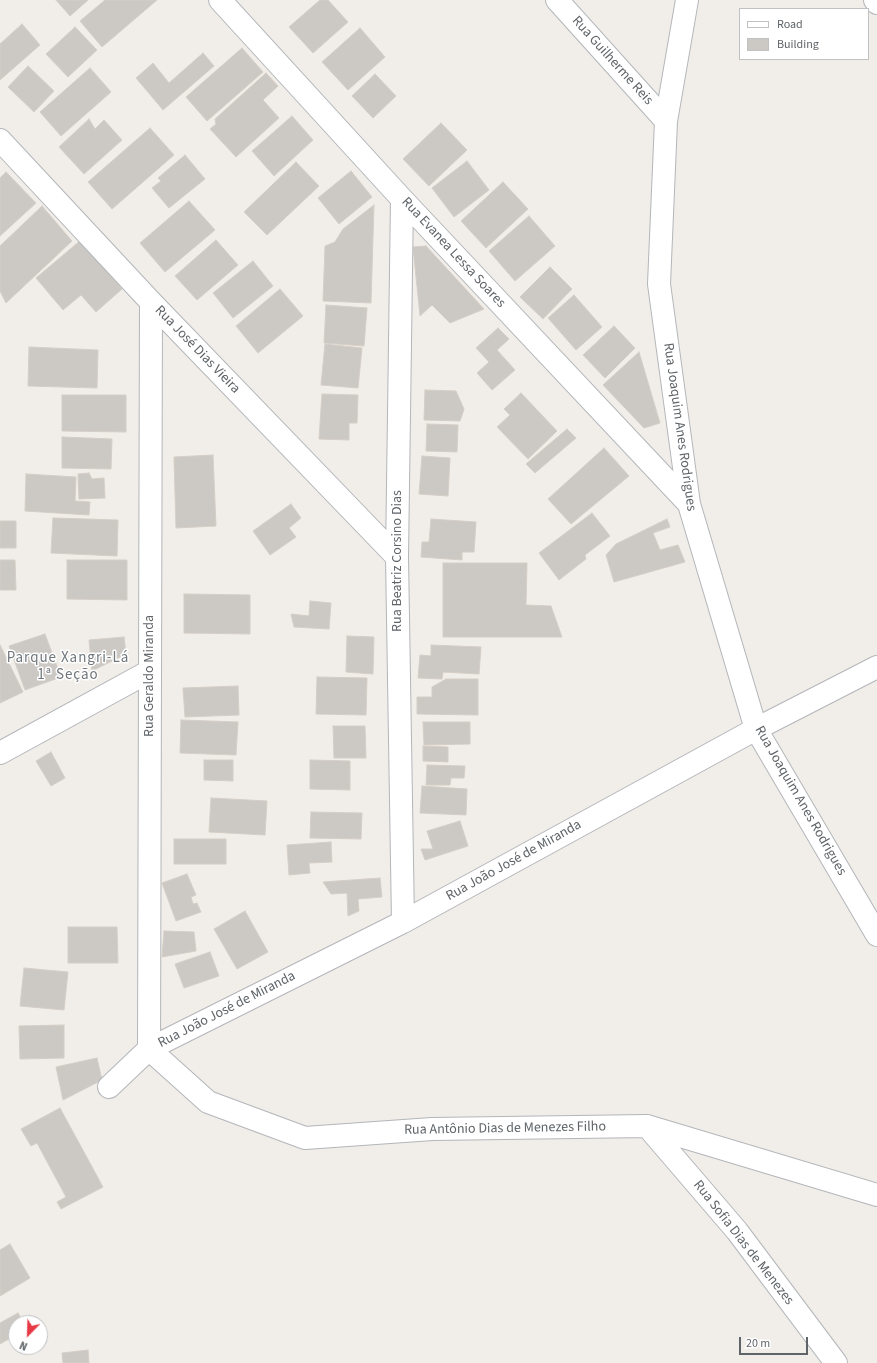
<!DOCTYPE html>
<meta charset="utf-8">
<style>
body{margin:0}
#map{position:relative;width:877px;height:1363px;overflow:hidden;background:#f1ede8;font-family:"Source Sans 3",sans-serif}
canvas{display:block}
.legend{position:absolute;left:739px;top:8px;width:130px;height:52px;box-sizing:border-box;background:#fff;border:1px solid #bfc1c3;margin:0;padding:5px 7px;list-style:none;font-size:12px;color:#5f6468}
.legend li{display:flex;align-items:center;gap:8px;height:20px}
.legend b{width:20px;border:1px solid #bfc1c3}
.north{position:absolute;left:8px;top:1315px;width:40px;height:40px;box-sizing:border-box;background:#fff;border:1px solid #bfc1c3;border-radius:50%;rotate:203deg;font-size:11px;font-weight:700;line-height:16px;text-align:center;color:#5f6468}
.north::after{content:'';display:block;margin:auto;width:14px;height:18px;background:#e63945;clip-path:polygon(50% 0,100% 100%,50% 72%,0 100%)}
.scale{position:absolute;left:739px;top:1337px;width:69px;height:18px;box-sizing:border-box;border:2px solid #5f6468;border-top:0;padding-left:5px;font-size:12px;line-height:14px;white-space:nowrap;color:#5f6468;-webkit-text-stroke:3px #fff;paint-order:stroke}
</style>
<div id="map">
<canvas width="877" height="1363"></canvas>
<ul class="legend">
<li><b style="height:5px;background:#fff"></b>Road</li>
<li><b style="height:11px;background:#ccc8c4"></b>Building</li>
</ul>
<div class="north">N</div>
<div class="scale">20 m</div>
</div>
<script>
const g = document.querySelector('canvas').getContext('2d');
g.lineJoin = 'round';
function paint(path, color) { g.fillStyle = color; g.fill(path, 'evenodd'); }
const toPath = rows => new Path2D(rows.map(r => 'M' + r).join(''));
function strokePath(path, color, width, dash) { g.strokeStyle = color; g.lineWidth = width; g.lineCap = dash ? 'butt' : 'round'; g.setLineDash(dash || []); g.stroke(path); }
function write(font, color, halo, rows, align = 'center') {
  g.font = font + ' "Source Sans 3",sans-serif'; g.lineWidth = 3; g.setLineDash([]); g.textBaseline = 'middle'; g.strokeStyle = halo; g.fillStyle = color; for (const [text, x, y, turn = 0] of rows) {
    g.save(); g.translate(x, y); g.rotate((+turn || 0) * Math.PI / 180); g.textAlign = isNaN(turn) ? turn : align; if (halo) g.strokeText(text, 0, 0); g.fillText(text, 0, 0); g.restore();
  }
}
const building = toPath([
 [56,0,88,0,70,16,56,0],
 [105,0,157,0,102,47,80,21,105,0],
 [320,0,328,0,348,22,313,53,289,27,320,0],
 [22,24,40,45,0,80,0,44,22,24],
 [75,27,97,50,68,77,46,54,75,27],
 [360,28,385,57,348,90,322,62,360,28],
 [242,48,263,72,207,121,186,97,242,48],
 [203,53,214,66,163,110,136,78,153,63,169,83,203,53],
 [28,66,54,91,34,112,8,87,28,66],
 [90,68,111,92,61,136,40,112,90,68],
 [266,73,278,86,263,100,279,118,236,157,210,129,216,124,215,119,266,73],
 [375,74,396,96,373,118,352,96,375,74],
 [292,116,313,140,274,176,252,151,292,116],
 [89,119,95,129,104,120,122,140,84,174,59,147,89,119],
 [441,123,467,150,429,186,403,159,441,123],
 [150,128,174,155,112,209,88,182,150,128],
 [185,155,205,179,169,208,152,188,161,181,158,178,185,155],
 [467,161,489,190,454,217,432,188,467,161],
 [296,162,319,186,267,235,244,212,296,162],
 [351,171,372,197,339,224,318,198,351,171],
 [6,172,36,203,0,236,0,178,6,172],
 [503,182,528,209,486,248,461,221,503,182],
 [189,201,215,230,165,272,140,243,189,201],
 [374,205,371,303,323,301,325,246,335,242,343,229,374,205],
 [42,206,72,241,6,303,0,291,0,246,42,206],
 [529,216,555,246,515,281,489,251,529,216],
 [81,240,122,289,96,312,81,295,63,310,36,278,81,240],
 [216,240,238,265,197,300,175,276,216,240],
 [426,246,484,309,450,323,432,305,420,316,413,247,426,246],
 [253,261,273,286,233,318,213,293,253,261],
 [550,267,572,289,543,319,520,297,550,267],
 [280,289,303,316,258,353,236,326,280,289],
 [574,295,602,327,576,350,548,318,574,295],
 [326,305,367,308,364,346,324,343,326,305],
 [614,326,635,348,605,378,583,355,614,326],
 [498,328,509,339,497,350,515,370,492,390,477,373,489,362,476,348,498,328],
 [325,344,362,348,358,388,321,385,325,344],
 [29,347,98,350,97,388,28,386,29,347],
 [639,352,660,423,644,428,603,385,639,352],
 [425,390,456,391,464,409,460,421,424,420,425,390],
 [521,393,557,431,528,459,497,427,510,415,504,409,521,393],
 [322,394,358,395,357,423,349,423,349,440,319,439,322,394],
 [62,395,126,395,126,432,62,431,62,395],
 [427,424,458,425,457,452,426,451,427,424],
 [567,429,576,438,535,473,526,464,567,429],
 [62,437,112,439,111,469,62,468,62,437],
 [604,448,629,476,571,524,548,499,604,448],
 [213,455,216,526,176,528,174,457,213,455],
 [422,456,450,458,448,496,419,494,422,456],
 [89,473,92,479,104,478,105,498,79,499,78,474,89,473],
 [26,474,76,477,75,501,90,502,89,515,25,511,26,474],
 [291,504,301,518,289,528,296,537,270,555,253,531,291,504],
 [592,513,610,536,585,555,586,559,559,580,539,553,592,513],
 [53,518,118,520,117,556,51,553,53,518],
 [431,519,476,522,474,552,462,552,462,560,421,557,422,542,429,542,431,519],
 [667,519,670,527,653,533,660,550,678,545,685,562,614,582,606,555,616,544,667,519],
 [0,521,16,521,16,548,0,548,0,521],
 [0,560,15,560,16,590,0,590,0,560],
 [67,560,127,560,127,600,67,599,67,560],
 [443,563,527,563,526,605,551,606,562,637,443,637,443,563],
 [184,594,250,595,250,634,184,633,184,594],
 [310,601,331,603,329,629,294,627,291,614,309,616,310,601],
 [45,634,61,677,25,690,9,646,45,634],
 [347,636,374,637,373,674,346,672,347,636],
 [124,637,126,654,92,671,89,640,124,637],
 [0,645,23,692,0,703,0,645],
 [431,645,481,647,479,674,443,672,442,679,418,678,420,655,431,656,431,645],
 [317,677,367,678,366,715,316,714,317,677],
 [446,679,478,679,478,715,417,714,417,697,432,697,432,687,446,679],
 [238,686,239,715,185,717,183,688,238,686],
 [181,720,238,722,236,755,180,753,181,720],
 [423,722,470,722,470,744,424,745,423,722],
 [333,726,365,726,366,758,334,758,333,726],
 [423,746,448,747,448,762,423,761,423,746],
 [51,752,65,778,51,786,36,761,51,752],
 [204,760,233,760,233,781,204,780,204,760],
 [310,760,350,761,350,790,310,789,310,760],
 [427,765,465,766,464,778,451,778,450,785,426,785,427,765],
 [422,786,467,789,466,815,420,813,422,786],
 [211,798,267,801,265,835,209,832,211,798],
 [311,812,362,813,361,839,310,838,311,812],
 [460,821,468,846,425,860,421,849,433,849,427,831,460,821],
 [174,839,226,839,226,864,174,864,174,839],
 [331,842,332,862,309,863,310,873,289,875,287,845,331,842],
 [187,874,196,895,191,897,193,904,197,903,201,912,176,921,162,883,187,874],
 [380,878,382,897,358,899,359,911,348,916,347,893,331,894,323,882,380,878],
 [245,911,268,952,237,969,214,929,245,911],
 [68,927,117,927,118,963,68,963,68,927],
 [164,931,194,932,196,951,162,957,164,931],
 [210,952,219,976,184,988,175,964,210,952],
 [24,968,68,972,64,1010,20,1006,24,968],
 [64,1025,64,1058,20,1059,19,1026,64,1025],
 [97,1058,102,1080,63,1100,56,1067,97,1058],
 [60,1108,103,1187,61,1209,57,1202,66,1197,37,1143,31,1146,21,1129,60,1108],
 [10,1244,30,1278,0,1296,0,1250,10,1244],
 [18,1313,24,1323,16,1323,16,1335,0,1344,0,1323,18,1313],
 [88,1350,89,1363,63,1363,62,1353,88,1350]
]);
paint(building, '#ccc8c4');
strokePath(building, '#d5cec6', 1);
const minor = toPath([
 [220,0,402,199,689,504],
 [557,0,666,121],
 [687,0,666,121,659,284,689,504,756,729,877,935],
 [875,0,877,3],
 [0,140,151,302,397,557],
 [402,199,397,557,403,922],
 [0,753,150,671],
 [149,1049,208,1102,305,1138,432,1129,647,1126,877,1195],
 [149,1049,151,302],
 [109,1087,149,1049,403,922,756,729,877,667],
 [647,1126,737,1231,836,1363]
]);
strokePath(minor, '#b3b6ba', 24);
strokePath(minor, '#fff', 22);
write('14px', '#5f6468', '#fff', [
 ["Rua Guilherme Reis",612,61,48],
 ["Rua Evanea Lessa Soares",453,253,47],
 ["Rua José Dias Vieira",197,350,46],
 ["Rua Joaquim Anes Rodrigues",679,427,82],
 ["Rua Beatriz Corsino Dias",398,561,-90],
 ["Rua Geraldo Miranda",150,676,-90],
 ["Rua Joaquim Anes Rodrigues",800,801,60],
 ["Rua João José de Miranda",514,861,-29],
 ["Rua João José de Miranda",227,1010,-27],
 ["Rua Antônio Dias de Menezes Filho",505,1129,-1],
 ["Rua Sofia Dias de Menezes",743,1243,52]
]);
g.letterSpacing = '1px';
write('15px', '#70767a', '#fff', [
 ["Parque Xangri-Lá",68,659],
 ["1ª Seção",68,676]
]);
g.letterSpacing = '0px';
</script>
